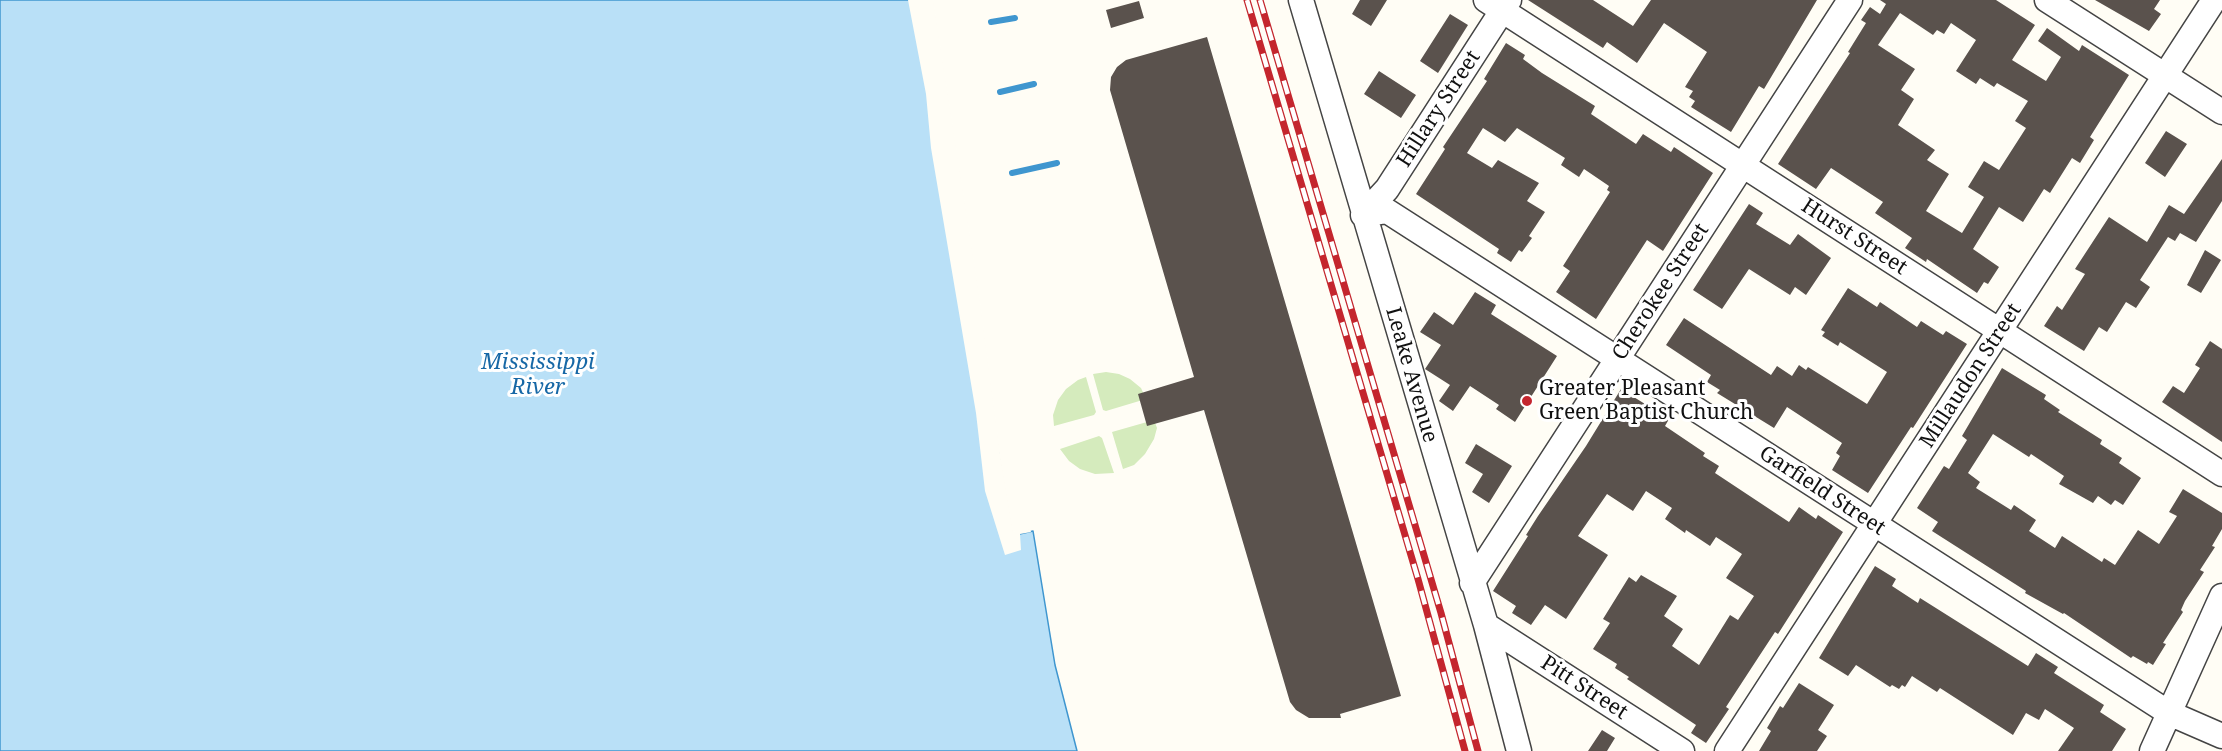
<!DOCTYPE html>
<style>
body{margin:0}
canvas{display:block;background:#fffdf5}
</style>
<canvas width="2222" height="751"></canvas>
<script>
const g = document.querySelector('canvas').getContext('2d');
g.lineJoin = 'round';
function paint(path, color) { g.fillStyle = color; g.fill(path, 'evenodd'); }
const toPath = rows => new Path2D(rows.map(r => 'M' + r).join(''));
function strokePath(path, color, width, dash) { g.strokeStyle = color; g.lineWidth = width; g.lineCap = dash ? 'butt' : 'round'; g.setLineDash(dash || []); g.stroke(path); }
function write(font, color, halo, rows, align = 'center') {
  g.font = font + ' "Noto Serif",serif'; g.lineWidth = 6; g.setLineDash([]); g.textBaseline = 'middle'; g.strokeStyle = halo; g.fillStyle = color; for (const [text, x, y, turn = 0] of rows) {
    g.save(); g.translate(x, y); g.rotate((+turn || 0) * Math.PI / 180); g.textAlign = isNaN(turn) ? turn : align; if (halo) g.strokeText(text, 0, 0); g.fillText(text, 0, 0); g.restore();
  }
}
paint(toPath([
 [1106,372,1119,374,1130,379,1141,388,1146,399,1106,411,1103,410,1093,374],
 [1086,377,1096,412,1094,415,1054,426,1053,415,1058,400,1066,389,1078,380],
 [1154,420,1157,428,1154,439,1145,454,1134,465,1123,469,1112,432],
 [1099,436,1102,438,1114,473,1095,474,1080,469,1069,461,1060,449]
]), '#d5ebbd');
const water = toPath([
 [0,0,930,0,1011,536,1033,531,1055,665,1077,751,0,751,0,0]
]);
paint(water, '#b9e0f7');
strokePath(water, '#3f96cf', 1.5);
paint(toPath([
 [908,0,933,0,979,295,1000,454,1013,532,1030,529,1031,532,1020,534,1021,550,1005,555,985,491,976,413,931,148,926,94]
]), '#fffdf5');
strokePath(toPath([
 [991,22,1015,18],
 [1000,92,1034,84],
 [1012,173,1057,163]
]), '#3f96cf', 6);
paint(toPath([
 [1360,0,1387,0,1371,26,1352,14],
 [1528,0,1593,0,1633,26,1651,0,1817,0,1764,89,1759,86,1731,132,1691,107,1695,101,1689,97,1693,91,1685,87,1707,52,1664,23,1637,63,1607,42,1603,48],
 [1880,0,1996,0,2035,25,2012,60,2046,81,2061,57,2038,41,2047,28,2079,51,2082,45,2129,75,2090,137,2094,140,2080,163,2072,158,2050,193,2044,189,2023,222,1999,207,1973,249,1999,267,1988,284,1984,282,1977,293,1927,259,1926,262,1905,248,1912,238,1875,213,1883,202,1831,168,1816,189,1778,164,1850,53,1848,52,1866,23,1861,20,1870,7,1880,14,1886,4],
 [1900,13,1933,35,1937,30,1944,34,1951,23,1976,40,1956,71,1976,84,1980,78,1994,87,1997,83,2028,101,2015,121,2026,128,1999,170,1984,161,1968,187,1984,197,1962,233,1926,211,1949,174,1927,160,1935,150,1898,125,1914,99,1901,90,1915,69,1878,45],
 [2095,0,2160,0,2154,9,2161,14,2149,31],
 [1139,1,1144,18,1111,28,1106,10],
 [1450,14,1468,25,1438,73,1420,61],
 [1207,37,1401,696,1340,714,1341,718,1309,718,1296,710,1290,702,1204,410,1147,426,1138,394,1194,377,1110,90,1111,77,1117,67,1126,60],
 [1506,43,1525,55,1523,59,1542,73,1595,106,1591,114,1636,144,1643,134,1671,152,1674,147,1713,173,1663,251,1647,240,1596,319,1556,292,1570,271,1563,266,1610,192,1607,190,1609,186,1584,169,1579,177,1561,165,1565,158,1517,128,1505,142,1483,128,1467,153,1492,168,1498,160,1539,183,1527,201,1545,212,1529,236,1532,238,1522,252,1519,250,1511,262,1497,253,1499,249,1416,194,1445,149,1443,147,1487,81,1484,79],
 [1379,71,1416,95,1401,118,1364,94],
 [2166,131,2187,144,2165,177,2145,163],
 [2222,159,2222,201,2196,242,2180,233,2175,241,2168,237,2140,280,2150,287,2136,308,2126,302,2107,332,2099,327,2084,351,2044,326,2057,306,2062,310,2085,274,2075,269,2109,217,2147,242,2169,205,2184,214],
 [1749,204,1763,213,1756,224,1790,245,1798,234,1831,258,1806,295,1795,287,1790,295,1749,269,1722,309,1693,290],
 [2205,250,2221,260,2201,293,2187,285],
 [1848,288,1877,307,1880,302,1917,327,1921,321,1943,335,1946,331,1967,344,1913,428,1911,427,1868,493,1832,470,1840,456,1836,453,1842,443,1787,407,1774,428,1717,393,1720,390,1707,382,1711,375,1666,345,1684,318,1771,375,1777,366,1792,376,1799,365,1806,370,1808,367,1867,404,1887,372,1840,342,1838,346,1822,336,1825,332,1821,330],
 [1475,292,1496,305,1491,314,1557,356,1515,422,1496,409,1499,405,1470,386,1453,411,1439,401,1450,385,1425,369,1441,345,1420,332,1434,312,1453,325],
 [2210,341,2222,349,2222,442,2162,402,2173,386,2184,393,2200,368,2195,365],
 [2002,368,2046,395,2044,399,2060,410,2058,412,2102,440,2100,444,2122,458,2119,463,2141,478,2123,505,2115,500,2111,505,2098,496,2093,503,2059,484,2064,476,2031,454,2029,457,1993,434,1968,473,1980,482,1976,488,2011,510,2014,505,2036,520,2029,531,2055,548,2062,536,2102,562,2104,558,2115,565,2138,530,2159,544,2177,516,2169,512,2183,489,2222,513,2222,529,2212,546,2215,547,2200,570,2204,572,2185,601,2181,610,2183,612,2163,643,2166,644,2153,665,2148,662,2147,664,2133,656,2131,658,2064,613,2063,614,2025,593,2026,591,1932,531,1938,522,1917,508,1944,466,1949,469,1967,440,1962,436],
 [1621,389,1669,419,1665,426,1705,453,1703,456,1719,466,1715,473,1789,522,1799,507,1816,519,1818,515,1843,532,1778,634,1775,632,1756,661,1726,707,1729,709,1706,743,1691,733,1696,725,1627,679,1629,677,1615,668,1617,664,1593,649,1610,623,1603,619,1629,577,1636,582,1641,575,1677,596,1664,616,1683,629,1672,646,1699,665,1730,615,1738,620,1754,596,1726,578,1742,554,1716,537,1710,546,1686,530,1685,533,1665,519,1672,508,1646,491,1633,511,1607,494,1578,536,1608,555,1566,619,1545,605,1531,625,1512,613,1516,606,1493,591,1528,536,1526,535,1538,516,1586,446],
 [1476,444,1512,466,1489,503,1472,492,1483,474,1465,463],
 [1875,566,1896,579,1892,586,1918,603,1920,598,2028,666,2036,653,2058,667,2054,673,2104,705,2100,712,2126,729,2112,751,2058,751,2074,728,2045,709,2039,720,2026,713,2013,735,1940,688,1937,692,1912,676,1905,687,1902,685,1899,689,1892,685,1890,687,1856,665,1848,676,1819,658],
 [1799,683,1834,705,1818,730,1827,736,1817,751,1759,751,1771,731,1767,728,1780,706,1783,708],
 [1602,730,1615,738,1607,751,1588,751]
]), '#5a524d');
const minor = toPath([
 [1301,0,1486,625,1519,751],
 [1486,0,2222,474],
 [2047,0,2222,112],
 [1363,215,1387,211,2169,713,2222,736],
 [1363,215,1387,189,1509,0],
 [1472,583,1850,0],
 [1486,625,1682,751],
 [1727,751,2214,0],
 [2152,751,2222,596]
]);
strokePath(minor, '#444', 27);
strokePath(minor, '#fff', 24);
const rail = toPath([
 [1247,0,1418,579,1465,751],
 [1260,0,1441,613,1478,751]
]);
strokePath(rail, '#c4262e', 7);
strokePath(rail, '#fff', 4.5, [14]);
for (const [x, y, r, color] of [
 [1527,401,6,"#c4262e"]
]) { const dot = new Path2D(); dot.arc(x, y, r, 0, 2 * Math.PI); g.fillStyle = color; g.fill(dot); strokePath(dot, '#fff', 2); }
write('21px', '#111', '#fff', [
 ["Hillary Street",1439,109,-57],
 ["Hurst Street",1854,237,33],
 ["Cherokee Street",1661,292,-57],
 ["Leake Avenue",1411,375,74],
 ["Millaudon Street",1971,376,-57],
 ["Garfield Street",1822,491,33],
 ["Pitt Street",1584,688,33]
]);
write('21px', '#111', '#fff', [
 ["Greater Pleasant",1539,389],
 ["Green Baptist Church",1539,413]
], 'left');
write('italic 22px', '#1768a6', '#fff', [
 ["Mississippi",538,363],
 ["River",538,388]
]);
</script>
